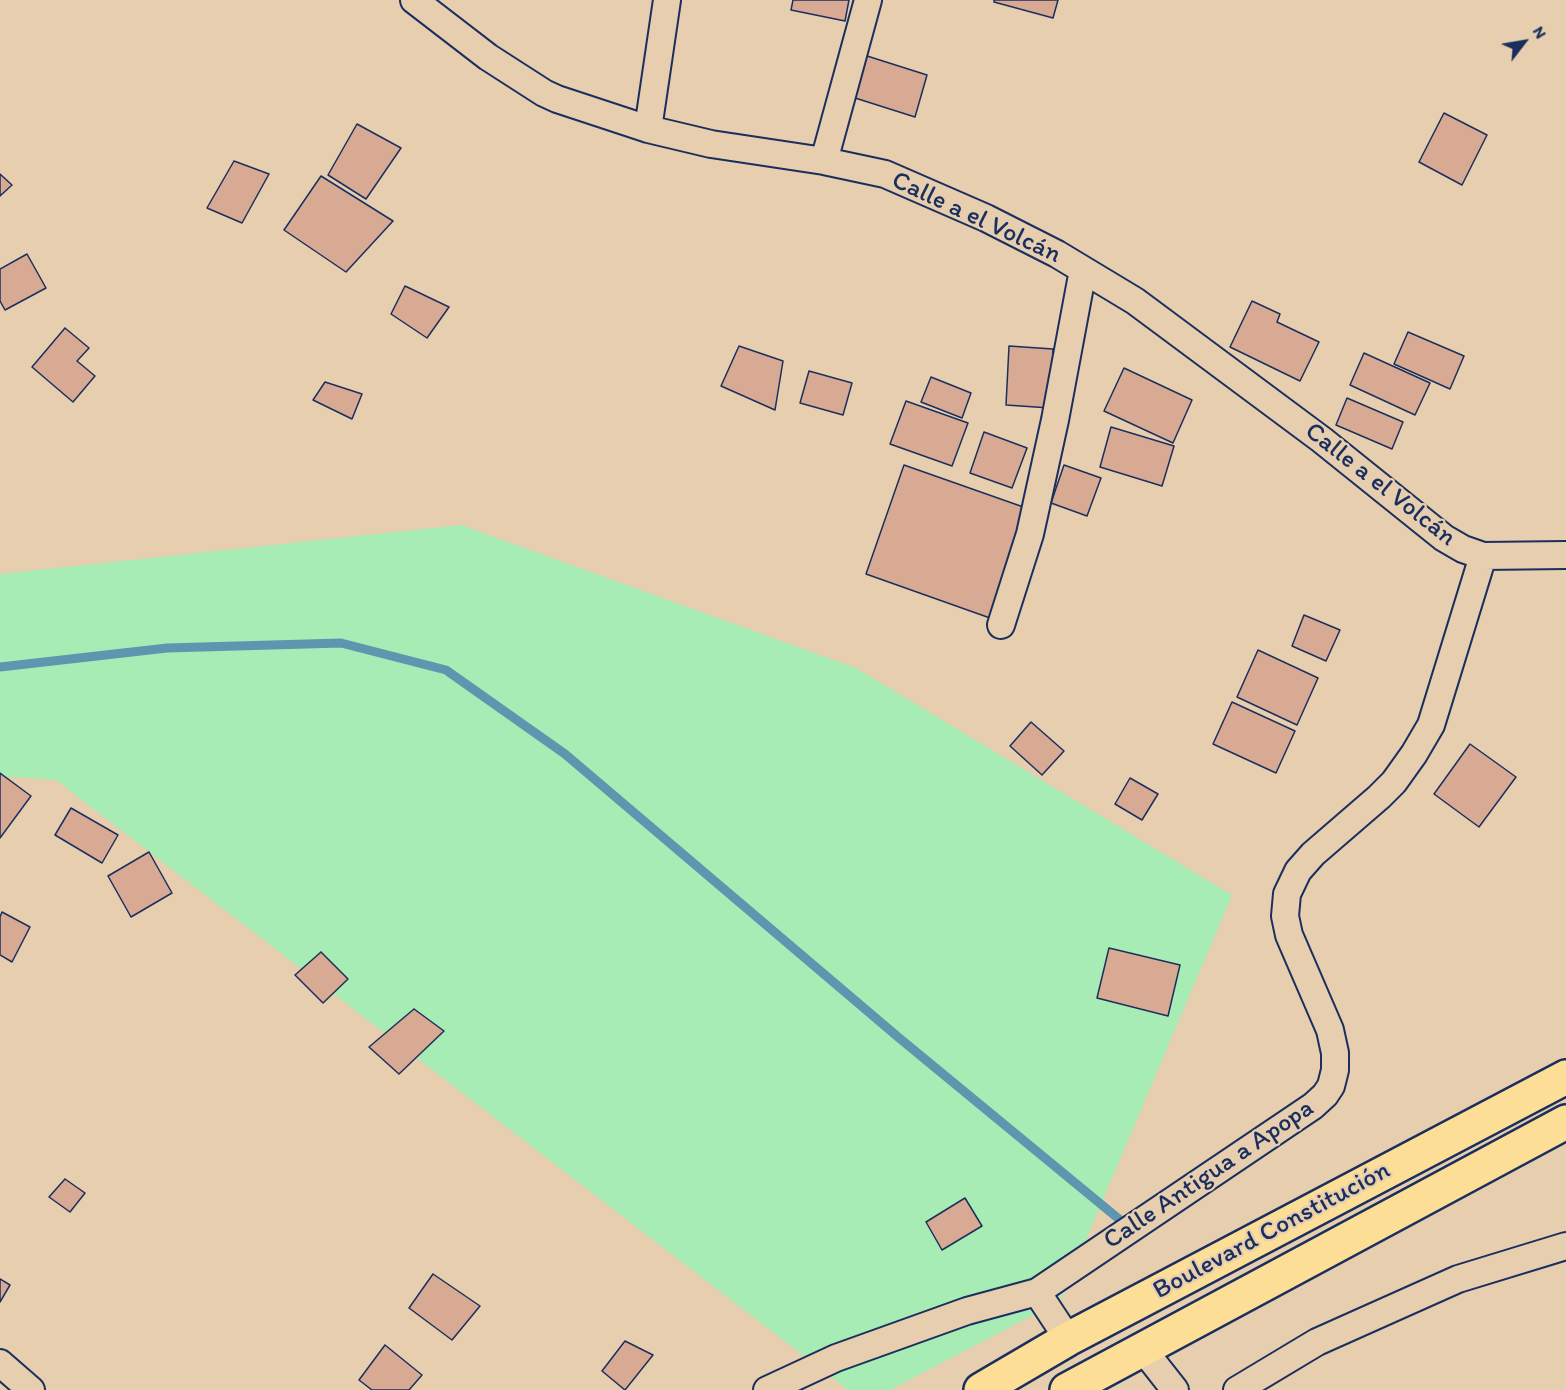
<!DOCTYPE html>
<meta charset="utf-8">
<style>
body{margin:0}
#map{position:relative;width:1566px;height:1390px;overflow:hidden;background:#e6ceaf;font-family:Itim,sans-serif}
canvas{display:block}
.north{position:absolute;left:1494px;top:12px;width:60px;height:60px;-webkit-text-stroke:4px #e6ceaf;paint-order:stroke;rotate:59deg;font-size:16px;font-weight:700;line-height:24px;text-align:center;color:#1b2f5e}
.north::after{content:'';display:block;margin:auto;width:21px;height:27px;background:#1b2f5e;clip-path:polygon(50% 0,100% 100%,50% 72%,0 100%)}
</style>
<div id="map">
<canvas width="1566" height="1390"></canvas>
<div class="north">N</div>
</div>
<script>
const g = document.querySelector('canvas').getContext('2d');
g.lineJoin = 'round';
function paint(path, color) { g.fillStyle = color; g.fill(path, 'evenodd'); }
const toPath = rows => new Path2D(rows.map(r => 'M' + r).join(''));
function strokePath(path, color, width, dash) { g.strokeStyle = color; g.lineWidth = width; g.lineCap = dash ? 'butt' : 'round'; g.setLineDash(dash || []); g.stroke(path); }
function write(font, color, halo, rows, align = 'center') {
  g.font = font + ' Itim,sans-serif'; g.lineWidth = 4.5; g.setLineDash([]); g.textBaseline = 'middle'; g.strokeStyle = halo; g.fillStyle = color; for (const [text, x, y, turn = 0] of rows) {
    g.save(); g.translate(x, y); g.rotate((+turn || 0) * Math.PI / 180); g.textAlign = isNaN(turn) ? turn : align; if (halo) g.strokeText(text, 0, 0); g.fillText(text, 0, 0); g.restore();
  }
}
paint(toPath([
 [461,525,856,668,1232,895,1060,1301,890,1390,848,1390,56,780,0,776,0,574]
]), '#a7ebb5');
strokePath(toPath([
 [0,667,167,648,341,643,446,670,565,754,898,1037,1125,1224]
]), '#5e96b0', 9);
const building = toPath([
 [793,0,849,0,845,21,791,10,793,0],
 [994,0,1058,0,1053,18,994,2,994,0],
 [864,55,927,75,915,117,852,97,864,55],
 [1444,113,1487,135,1462,185,1419,162,1444,113],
 [357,124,401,148,366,199,328,175,357,124],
 [234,161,269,174,242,223,207,208,234,161],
 [0,174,12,185,0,196,0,174],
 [321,176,393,221,346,272,284,230,321,176],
 [27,254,46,288,5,310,0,301,0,269,27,254],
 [405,286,449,307,427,338,391,314,405,286],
 [1252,301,1280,314,1277,322,1319,342,1300,381,1230,347,1252,301],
 [65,328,89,348,77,361,95,376,73,402,32,367,65,328],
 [1408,332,1464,356,1450,389,1394,364,1408,332],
 [739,346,783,361,775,410,721,386,739,346],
 [1009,346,1053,349,1050,408,1006,405,1009,346],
 [1364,353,1430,383,1415,415,1350,385,1364,353],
 [1124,368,1192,400,1173,443,1104,411,1124,368],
 [809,371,852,383,843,415,800,403,809,371],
 [931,377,971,393,962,418,921,402,931,377],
 [325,382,362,394,352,419,313,400,325,382],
 [1347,398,1403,422,1392,449,1336,425,1347,398],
 [906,401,968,423,952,466,890,444,906,401],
 [1111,427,1174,446,1162,486,1100,467,1111,427],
 [984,432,1027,448,1012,488,970,473,984,432],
 [904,465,1029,509,990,618,866,574,904,465],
 [1064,465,1101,478,1087,516,1051,503,1064,465],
 [1304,615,1340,630,1326,661,1292,646,1304,615],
 [1258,650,1318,678,1297,725,1237,697,1258,650],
 [1232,702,1295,731,1276,773,1213,744,1232,702],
 [1031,722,1064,751,1042,775,1010,746,1031,722],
 [1470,744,1516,777,1479,827,1434,794,1470,744],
 [0,773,31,796,0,838,0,773],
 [1130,778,1158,794,1142,820,1115,804,1130,778],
 [71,808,118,835,102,863,55,835,71,808],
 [149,852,172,893,131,917,108,876,149,852],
 [2,912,30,927,12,962,0,955,0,917,2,912],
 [1109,948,1180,965,1168,1016,1097,998,1109,948],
 [321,952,348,979,323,1003,295,975,321,952],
 [414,1009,444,1031,399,1074,369,1047,414,1009],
 [65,1179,85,1193,70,1212,49,1197,65,1179],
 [965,1198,982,1226,942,1250,926,1222,965,1198],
 [433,1274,480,1306,452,1340,409,1308,433,1274],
 [0,1279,10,1285,0,1302,0,1279],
 [625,1341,653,1355,625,1390,602,1371,625,1341],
 [385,1345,422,1375,409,1390,372,1390,359,1380,385,1345]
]);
paint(building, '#d8aa93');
strokePath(building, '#1b2f5e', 1.5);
const street = toPath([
 [414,0,488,57,544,93,557,99,648,129,711,144,824,161,885,174,986,218,1057,254,1135,301,1322,440,1444,538,1463,549,1483,556,1566,555],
 [648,129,667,0],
 [824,161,868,0],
 [1001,625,1030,534,1055,420,1083,270],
 [1037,1292,1068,1339],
 [1142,1348,1175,1390],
 [0,1363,31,1390],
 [767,1390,836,1358,967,1311,1037,1292,1313,1106,1325,1095,1331,1086,1335,1070,1335,1053,1330,1030,1289,935,1285,916,1287,894,1298,871,1313,854,1379,797,1394,782,1414,754,1431,725,1483,556],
 [1237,1390,1317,1342,1458,1279,1566,1246]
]);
const highway = toPath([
 [981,1390,1068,1339,1566,1077],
 [1067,1390,1566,1122]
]);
strokePath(street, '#1b2f5e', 30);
strokePath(highway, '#1b2f5e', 38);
strokePath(street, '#e6ceaf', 26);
strokePath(highway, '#fdde96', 33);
write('26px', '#1b2f5e', '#e6ceaf', [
 ["Calle a el Volcán",976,218,25],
 ["Calle a el Volcán",1380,485,38],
 ["Calle Antigua a Apopa",1209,1175,-34],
 ["Boulevard Constitución",1272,1231,-28]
]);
</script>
